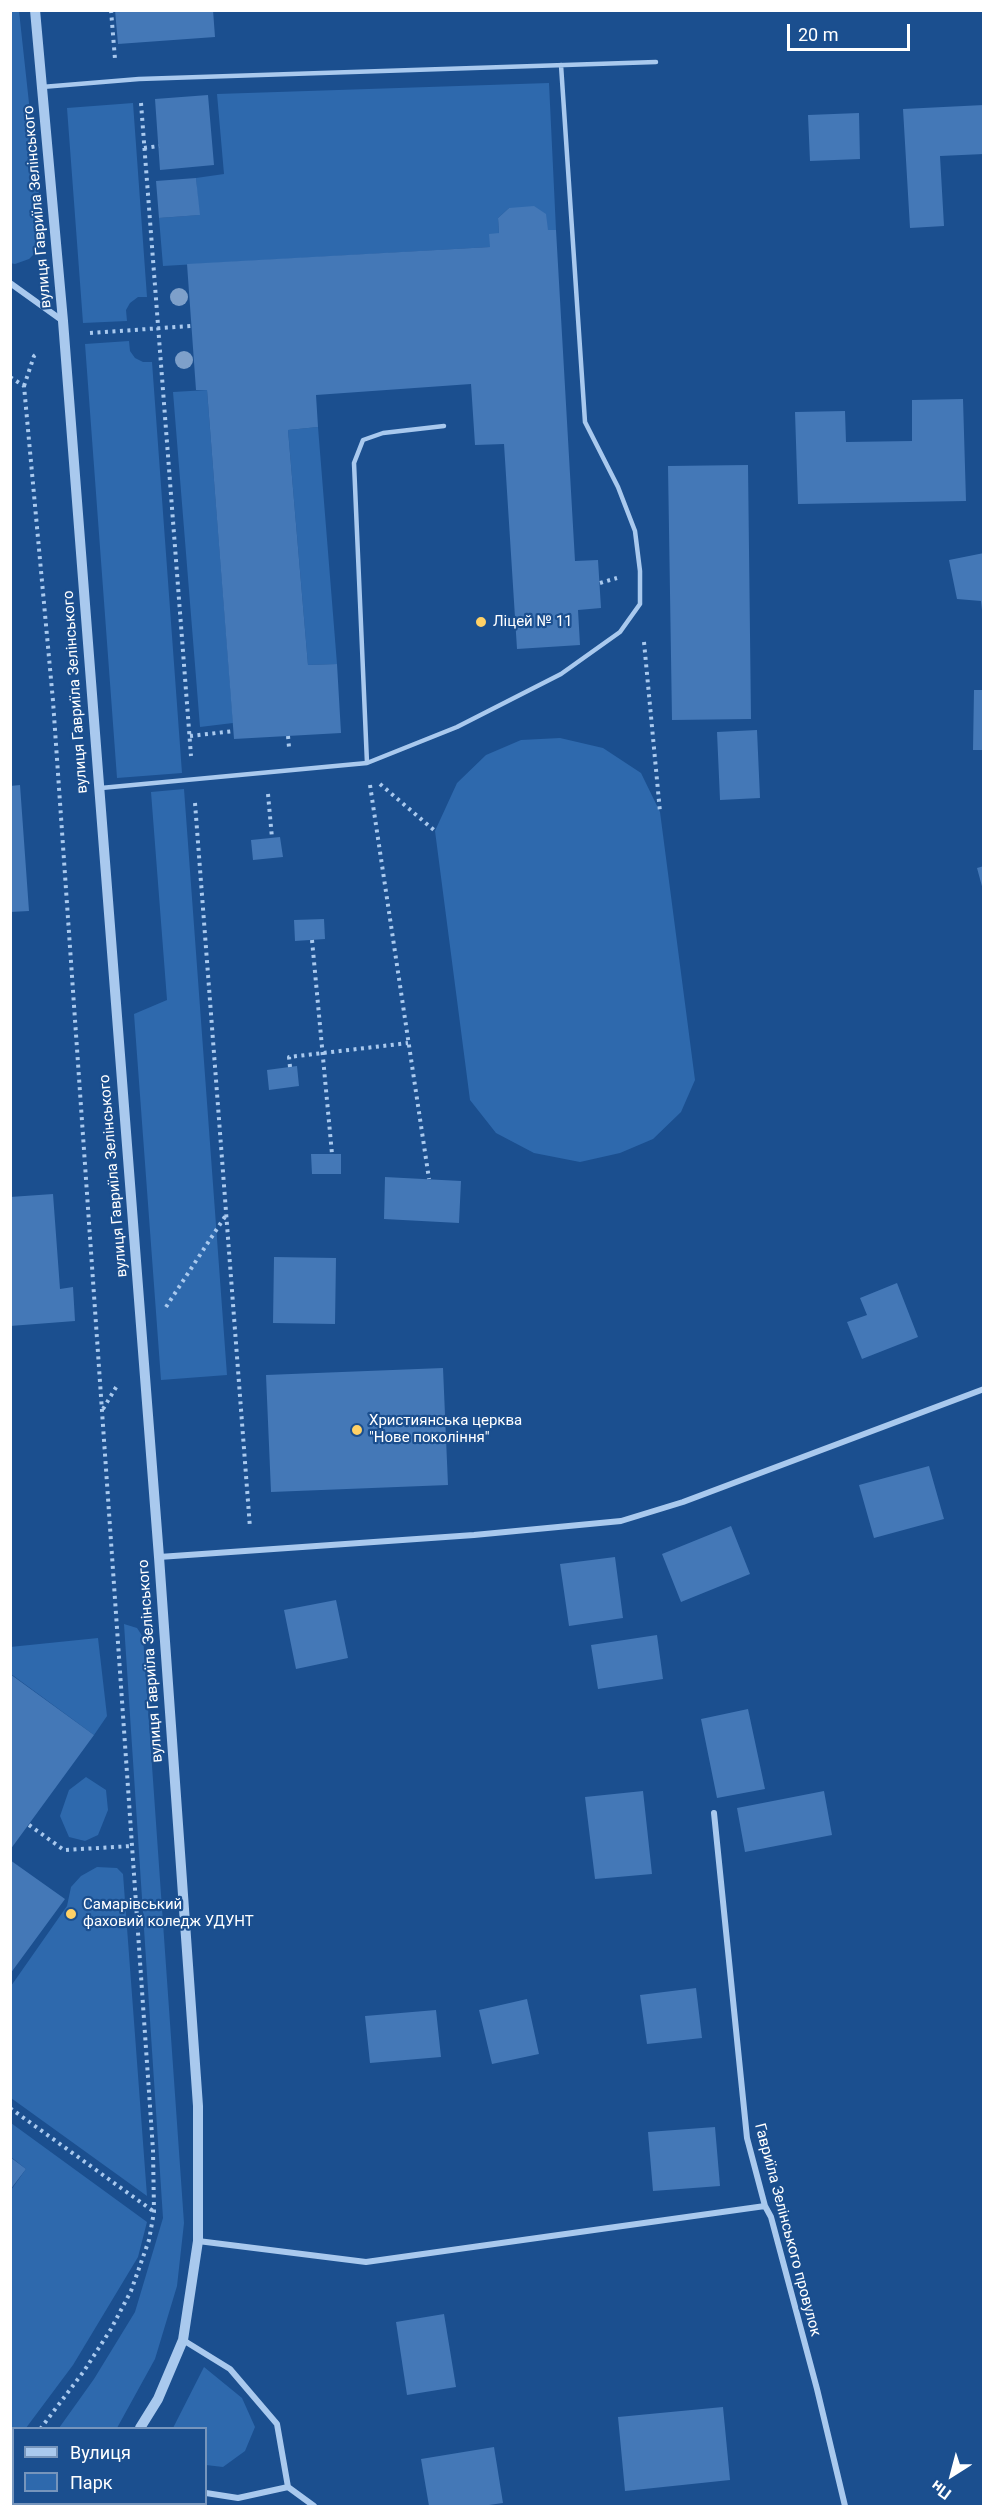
<!DOCTYPE html>
<meta charset="utf-8">
<style>
body{margin:0}
#map{position:relative;width:994px;height:2517px;overflow:hidden;background:#1b4f8f;font-family:Roboto,sans-serif}
canvas{display:block}
.frame{position:absolute;inset:0;border:12px solid #fff;pointer-events:none}
.legend{position:absolute;left:12px;top:2427px;width:195px;height:78px;box-sizing:border-box;background:#1b4f8f;border:2px solid #7695bc;margin:0;padding:8px 10px;list-style:none;font-size:18px;color:#fff}
.legend li{display:flex;align-items:center;gap:12px;height:30px}
.legend b{width:30px;border:2px solid #7695bc}
.north{position:absolute;left:922px;top:2445px;width:60px;height:60px;-webkit-text-stroke:4px #1b4f8f;paint-order:stroke;rotate:216deg;font-size:16px;font-weight:700;line-height:24px;text-align:center;color:#fff}
.north::after{content:'';display:block;margin:auto;width:21px;height:27px;background:#fff;clip-path:polygon(50% 0,100% 100%,50% 72%,0 100%)}
.scale{position:absolute;left:787px;top:24px;width:123px;height:27px;box-sizing:border-box;border:3px solid #fff;border-top:0;padding-left:8px;font-size:18px;line-height:21px;white-space:nowrap;color:#fff;-webkit-text-stroke:4px #1b4f8f;paint-order:stroke}
</style>
<div id="map">
<canvas width="994" height="2517"></canvas>
<div class="frame"></div>
<ul class="legend">
<li><b style="height:8px;background:#a9c9ee"></b>Вулиця</li>
<li><b style="height:16px;background:#2e69ad"></b>Парк</li>
</ul>
<div class="north">Пн</div>
<div class="scale">20 m</div>
</div>
<script>
const g = document.querySelector('canvas').getContext('2d');
g.lineJoin = 'round';
function paint(path, color) { g.fillStyle = color; g.fill(path, 'evenodd'); }
const toPath = rows => new Path2D(rows.map(r => 'M' + r).join(''));
function strokePath(path, color, width, dash) { g.strokeStyle = color; g.lineWidth = width; g.lineCap = dash ? 'butt' : 'round'; g.setLineDash(dash || []); g.stroke(path); }
function write(font, color, halo, rows, align = 'center') {
  g.font = font + ' Roboto,sans-serif'; g.lineWidth = 4.5; g.setLineDash([]); g.textBaseline = 'middle'; g.strokeStyle = halo; g.fillStyle = color; for (const [text, x, y, turn = 0] of rows) {
    g.save(); g.translate(x, y); g.rotate((+turn || 0) * Math.PI / 180); g.textAlign = isNaN(turn) ? turn : align; if (halo) g.strokeText(text, 0, 0); g.fillText(text, 0, 0); g.restore();
  }
}
paint(toPath([
 [10,11,19,11,43,232,41,247,29,259,15,264,10,263],
 [549,83,556,230,548,230,509,208,498,218,499,233,490,247,163,266,159,218,199,215,196,178,224,174,217,94],
 [133,103,147,297,138,297,130,303,126,310,127,321,83,323,67,108],
 [129,341,130,351,135,358,143,362,152,362,182,773,117,778,85,344],
 [207,390,233,723,200,727,173,392],
 [318,427,337,664,308,665,288,430],
 [560,738,603,748,641,773,660,812,695,1080,681,1112,653,1139,620,1153,580,1162,534,1153,496,1133,470,1100,435,831,457,783,486,755,521,740],
 [184,789,227,1375,161,1380,134,1014,167,1000,151,792],
 [124,1624,137,1628,143,1637,184,2223,177,2286,155,2359,117,2428,59,2428,94,2379,135,2312,163,2218],
 [98,1638,107,1716,94,1735,11,1674,10,1647],
 [86,1777,106,1790,108,1810,98,1835,85,1841,69,1837,60,1816,69,1790],
 [97,1867,117,1868,123,1874,147,2196,11,2098,11,1986,67,1906,71,1887,81,1876],
 [11,2123,147,2222,138,2257,73,2365,26,2428,14,2428,13,2446,11,2450,11,2190,26,2169,11,2157],
 [204,2367,242,2398,255,2427,245,2451,223,2467,206,2465,206,2428,173,2428]
]), '#2e69ad');
paint(toPath([
 [115,10,213,10,215,37,118,44],
 [208,95,214,165,160,170,155,99],
 [984,105,984,154,940,156,944,226,910,228,903,109],
 [859,113,860,159,810,161,808,115],
 [196,178,200,215,159,218,156,181],
 [534,206,546,214,548,230,556,230,575,561,598,560,601,608,578,610,580,645,517,649,504,444,475,445,471,384,316,395,318,427,288,430,308,665,337,664,341,733,234,739,207,390,196,390,187,264,490,247,489,234,499,233,498,218,509,208],
 [963,399,966,501,798,504,795,412,845,411,846,442,912,441,912,400],
 [748,465,751,719,672,720,668,466],
 [984,553,984,610,982,610,981,601,957,599,949,560],
 [974,690,984,690,984,750,973,750],
 [757,730,760,798,720,800,717,732],
 [20,785,29,911,10,912,10,786],
 [280,837,283,857,253,860,251,840],
 [984,866,984,890,983,890,977,868],
 [324,919,325,939,295,941,294,920],
 [297,1066,299,1086,269,1090,267,1070],
 [311,1154,341,1154,341,1174,312,1174],
 [385,1177,461,1181,459,1223,384,1219],
 [53,1194,60,1289,73,1287,75,1321,10,1326,10,1197],
 [274,1257,336,1258,335,1324,273,1323],
 [897,1283,918,1337,862,1359,847,1322,867,1315,860,1298],
 [443,1368,448,1485,271,1492,266,1375],
 [929,1466,944,1519,874,1538,859,1485],
 [731,1526,750,1574,681,1602,662,1554],
 [615,1557,623,1618,569,1626,560,1564],
 [336,1600,348,1658,296,1669,284,1610],
 [657,1635,663,1679,598,1689,591,1645],
 [10,1674,94,1735,10,1850],
 [748,1709,765,1789,717,1798,701,1719],
 [643,1791,652,1874,595,1879,585,1797],
 [824,1791,832,1835,745,1852,737,1808],
 [10,1860,65,1899,10,1974],
 [696,1988,702,2038,647,2044,640,1995],
 [527,1999,539,2054,492,2064,479,2010],
 [436,2010,441,2057,370,2063,365,2016],
 [715,2127,720,2186,653,2191,648,2132],
 [10,2157,26,2169,10,2190],
 [444,2314,456,2387,407,2395,396,2322],
 [723,2407,730,2480,625,2491,618,2417],
 [494,2447,503,2503,482,2506,429,2506,421,2459]
]), '#4478b7');
strokePath(toPath([
 [111,10,115,59],
 [141,103,191,756],
 [144,148,159,146],
 [90,333,191,326],
 [10,377,24,386,53,701,153,2150,154,2212,149,2240,131,2291,111,2329,84,2371,41,2428],
 [24,386,34,356,38,353],
 [600,583,617,578],
 [644,642,660,812],
 [190,736,234,731],
 [288,736,289,747],
 [380,784,435,831],
 [370,785,429,1179],
 [268,794,272,838],
 [195,803,250,1528],
 [312,940,332,1154],
 [290,1067,289,1057,408,1043],
 [166,1307,226,1215],
 [103,1409,118,1384],
 [29,1825,64,1850,132,1846],
 [10,2108,153,2211],
 [10,2471,14,2467]
]), '#a9c9ee', 4, [3, 4.5]);
strokePath(toPath([
 [42,87,139,79,656,62],
 [367,763,354,463,363,440,383,433,444,426],
 [101,788,367,763,457,727,561,674,620,632,640,604,640,571,635,531,618,487,585,422,561,65]
]), '#a9c9ee', 4.5);
strokePath(toPath([
 [10,283,63,321],
 [159,1557,474,1535,621,1521,683,1502,984,1389],
 [714,1813,747,2138,765,2206,771,2217,817,2389,845,2506],
 [198,2241,366,2262,765,2206],
 [183,2340,230,2369,277,2424,288,2487,314,2506],
 [206,2493,238,2498,288,2487]
]), '#a9c9ee', 6);
strokePath(toPath([
 [35,10,63,321,159,1557,198,2106,198,2241,183,2340,158,2399,140,2428],
 [91,2506,93,2504]
]), '#a9c9ee', 10);
g.fillStyle = '#7ea0ca';
for (const [x, y] of [
 [179,297],
 [184,360]
]) { g.beginPath(); g.arc(x, y, 9, 0, 2 * Math.PI); g.fill(); }
for (const [x, y, r, color] of [
 [481,622,6,"#ffd166"],
 [357,1430,6,"#ffd166"],
 [71,1914,6,"#ffd166"]
]) { const dot = new Path2D(); dot.arc(x, y, r, 0, 2 * Math.PI); g.fillStyle = color; g.fill(dot); strokePath(dot, '#1b4f8f', 2); }
write('15px', '#fff', '#1b4f8f', [
 ["вулиця Гавриїла Зелінського",38,207,-95],
 ["вулиця Гавриїла Зелінського",76,692,-94],
 ["вулиця Гавриїла Зелінського",114,1176,-95],
 ["вулиця Гавриїла Зелінського",151,1661,-94],
 ["Гавриїла Зелінського провулок",787,2230,75]
]);
write('15px', '#fff', '#1b4f8f', [
 ["Ліцей № 11",493,622],
 ["Християнська церква",369,1421],
 ["\"Нове покоління\"",369,1438],
 ["Самарівський",83,1905],
 ["фаховий коледж УДУНТ",83,1922]
], 'left');
</script>
